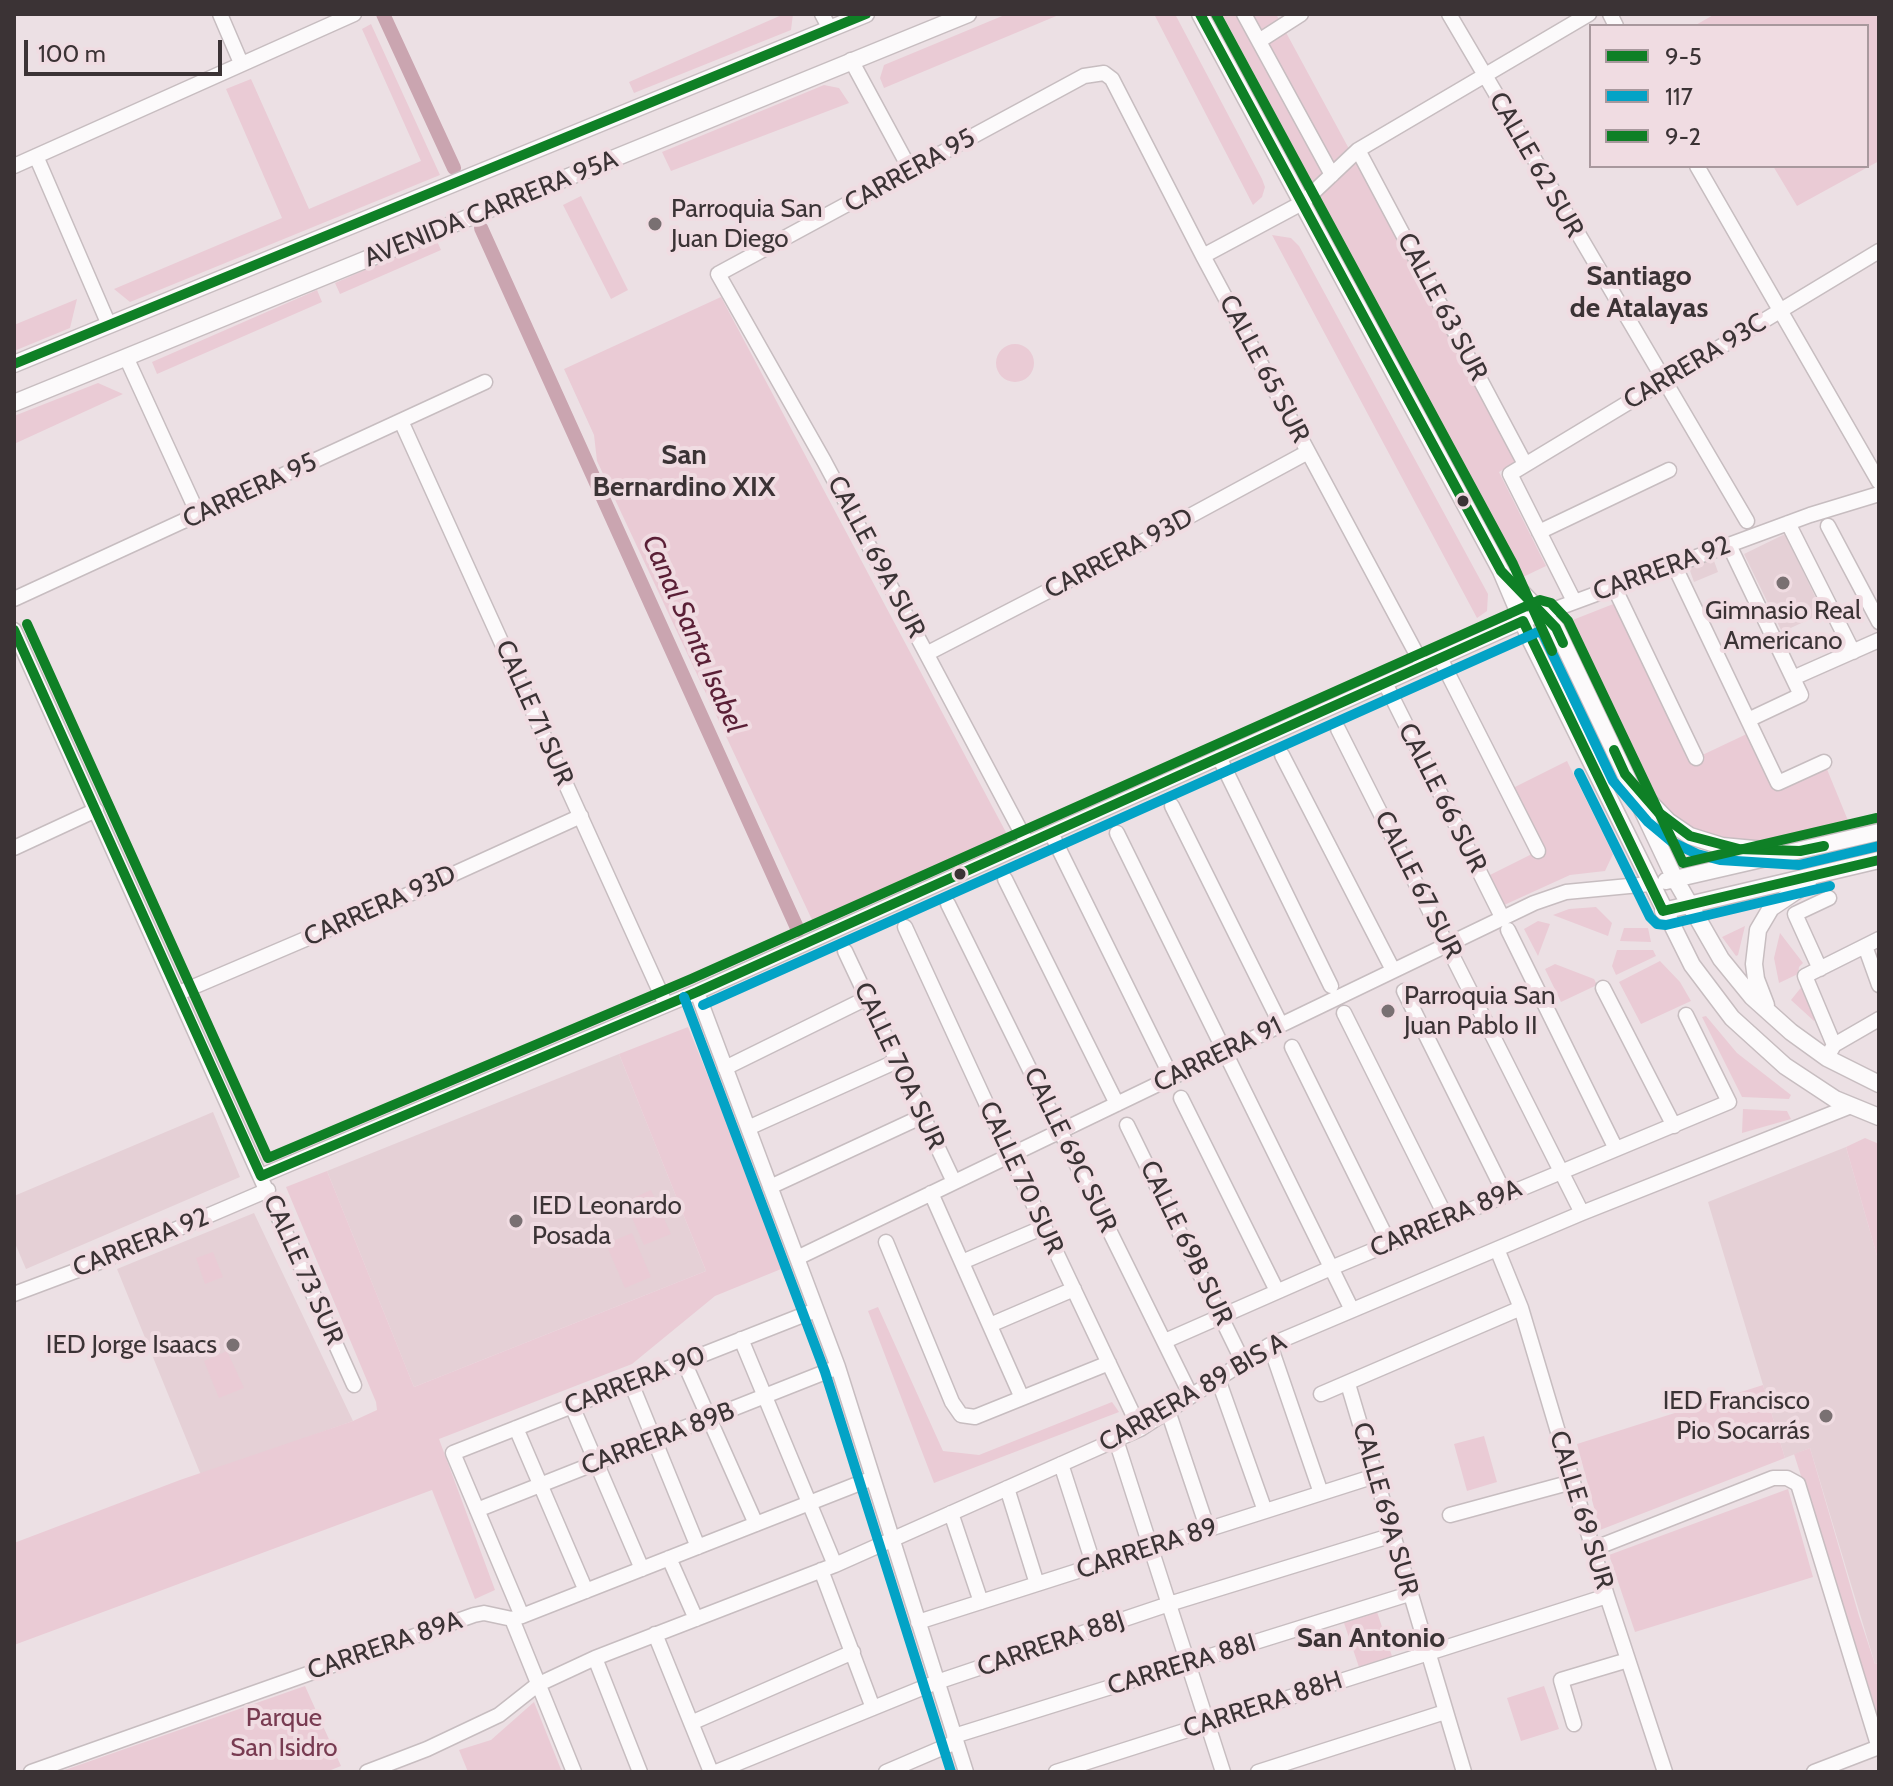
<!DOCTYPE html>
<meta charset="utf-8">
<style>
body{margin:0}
#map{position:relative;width:1893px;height:1786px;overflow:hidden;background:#ece0e4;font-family:Cabin,sans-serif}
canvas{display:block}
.frame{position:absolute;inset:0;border:16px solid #3b3335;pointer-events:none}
.legend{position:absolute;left:1589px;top:24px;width:280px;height:144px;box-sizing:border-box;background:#f0dce2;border:2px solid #a8989d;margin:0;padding:10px 14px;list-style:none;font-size:24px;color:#3b3335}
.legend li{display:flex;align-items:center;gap:16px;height:40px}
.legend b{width:40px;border:2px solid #a8989d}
.scale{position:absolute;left:24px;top:40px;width:198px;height:36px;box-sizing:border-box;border:4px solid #3b3335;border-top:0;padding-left:10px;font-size:24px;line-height:28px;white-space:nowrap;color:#3b3335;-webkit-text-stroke:6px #f0dce2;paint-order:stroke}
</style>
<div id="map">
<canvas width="1893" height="1786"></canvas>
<div class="frame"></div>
<ul class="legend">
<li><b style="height:10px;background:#0f8026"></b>9-5</li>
<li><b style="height:10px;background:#03a3c6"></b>117</li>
<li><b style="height:10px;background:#0f8026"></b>9-2</li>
</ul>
<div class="scale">100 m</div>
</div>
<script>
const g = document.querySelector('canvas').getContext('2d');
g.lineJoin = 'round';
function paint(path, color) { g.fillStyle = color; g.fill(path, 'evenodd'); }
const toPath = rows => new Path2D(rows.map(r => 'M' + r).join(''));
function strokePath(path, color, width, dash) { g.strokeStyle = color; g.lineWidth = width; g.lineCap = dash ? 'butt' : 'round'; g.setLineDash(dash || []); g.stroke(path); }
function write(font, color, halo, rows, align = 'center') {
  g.font = font + ' Cabin,sans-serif'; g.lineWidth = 8; g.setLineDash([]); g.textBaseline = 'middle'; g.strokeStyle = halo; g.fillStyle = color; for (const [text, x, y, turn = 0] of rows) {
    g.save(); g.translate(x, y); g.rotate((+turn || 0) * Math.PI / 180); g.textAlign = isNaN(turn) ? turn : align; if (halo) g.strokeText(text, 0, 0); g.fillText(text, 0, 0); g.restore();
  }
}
paint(toPath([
 [1785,534,1823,613,1782,632,1744,554],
 [1713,558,1718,572,1694,582,1689,568],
 [619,1054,706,1271,414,1387,327,1171],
 [213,1112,240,1177,26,1269,14,1241,14,1196],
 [1846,1147,1879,1263,1879,1663,1875,1664,1810,1448,1785,1458,1708,1202],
 [254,1213,353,1421,201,1475,117,1269]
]), '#e5d0d6');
paint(toPath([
 [784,14,793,14,791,30,634,93,629,82],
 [1007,14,1061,14,884,88,880,78,884,65],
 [1154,14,1175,14,1262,179,1265,187,1262,197,1253,205],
 [1222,14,1276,14,1518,461,1499,472,1546,566,1523,577],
 [1715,14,1879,14,1879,161,1797,206,1773,166,1867,166,1867,26,1694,26],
 [371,24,440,175,130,302,114,289,282,218,226,89,251,79,309,209,421,161,362,29],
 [824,85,839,88,849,103,671,171,662,152],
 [581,196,628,290,611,299,563,205],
 [1272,235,1291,238,1299,246,1488,594,1487,611,1477,618],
 [436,239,441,250,340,294,335,283],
 [317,290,322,302,157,374,152,362],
 [721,297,1009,838,814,924,597,461,594,435,564,369],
 [77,299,70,328,14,351,14,325],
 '996 363a19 19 0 1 1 38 0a19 19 0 1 1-38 0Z',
 [98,383,123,394,14,444,14,416],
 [1621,601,1696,758,1753,731,1778,783,1824,762,1849,823,1757,842,1726,841,1688,827,1669,811,1641,780,1565,623],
 [1567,761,1613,854,1605,871,1570,875,1502,906,1488,876,1538,851,1507,791],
 [1596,907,1612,923,1608,936,1553,915,1569,909],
 [1538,921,1550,924,1538,956,1524,929],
 [1745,926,1738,955,1736,956,1722,937],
 [1624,928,1648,928,1651,942,1620,941],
 [1780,933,1803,963,1799,967,1798,974,1779,983,1774,958],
 [1617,950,1653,950,1656,956,1616,975,1612,966],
 [1660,961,1680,982,1691,1001,1641,1024,1619,982],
 [1555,964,1594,979,1597,985,1561,1002,1545,969],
 [1803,985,1817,1016,1814,1021,1791,1000],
 [1706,1016,1737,1053,1791,1095,1789,1099,1742,1097,1702,1017],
 [688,1027,786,1267,715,1296,632,1364,439,1439,495,1590,475,1599,432,1490,14,1645,14,1543,180,1480,353,1421,377,1410,376,1402,286,1187,327,1171,414,1387,706,1271,619,1054],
 [1743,1109,1787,1111,1791,1119,1742,1133],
 [1865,1138,1879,1144,1879,1263,1846,1147],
 [651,1190,671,1234,644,1245,625,1202],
 [632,1233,651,1277,625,1288,606,1244],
 [213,1252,223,1277,205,1284,196,1258],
 [878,1307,943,1451,979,1455,1112,1402,1119,1412,934,1483,868,1311],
 [227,1351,244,1388,219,1398,204,1361],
 [1763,1385,1785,1458,1600,1530,1577,1444],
 [1484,1436,1497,1482,1467,1491,1454,1444],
 [1810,1448,1859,1616,1875,1664,1879,1663,1879,1719,1794,1454],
 [1788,1489,1813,1577,1635,1632,1609,1555],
 [1377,1612,1393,1659,1360,1670,1344,1623],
 [305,1686,341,1766,326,1772,59,1772],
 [1544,1686,1559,1729,1521,1741,1507,1698],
 [534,1702,562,1772,468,1772,459,1750,491,1740]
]), '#eacbd5');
strokePath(toPath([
 [383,14,454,168],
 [481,228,798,930]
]), '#caa5b0', 14);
const minor = toPath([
 [220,14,241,63],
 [822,14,830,29],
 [1244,14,1332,175],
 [1449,14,1747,521],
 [1610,14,1616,26],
 [1259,41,1301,14],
 [851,60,911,171],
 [1358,150,1525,464],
 [36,156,109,325],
 [14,166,354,14],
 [1697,166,1879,482],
 [1203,256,1302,203,1358,150,1589,14],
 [126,357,198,514],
 [401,421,666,1005],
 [1788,523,1853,652],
 [1828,526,1879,622],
 [1539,532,1669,470],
 [1729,545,1801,695,1748,720],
 [1674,565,1778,783,1824,762],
 [1614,587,1696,758],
 [14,599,485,382],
 [1574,601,1510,474,1879,251],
 [14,630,354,1385],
 [928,653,1116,556,1308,452],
 [1440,658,1538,851],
 [1793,678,1879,640],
 [1385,683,1500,913],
 [1338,729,1582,1213],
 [1282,755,1393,970],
 [1219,757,1331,986],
 [1172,806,1281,1025],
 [1051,833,1168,1070],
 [1117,833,1352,1310],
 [1027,843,824,461,718,274,1084,76,1104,73,1112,79,1203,256,1423,666],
 [14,848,96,810],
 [1005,879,1117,1104],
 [948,904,1191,1396],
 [905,927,1010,1155,1140,1429],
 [1508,930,1616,1149],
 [1865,946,1879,985],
 [845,951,954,1182],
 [1820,969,1795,914,1829,898],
 [1603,988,1674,1126],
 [1404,991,1505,1194],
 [697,992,838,1367,966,1772],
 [179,993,383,906,581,816],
 [1344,1013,1447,1219],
 [1834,1045,1805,976,1879,939],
 [1292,1047,1389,1243],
 [1830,1052,1834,1045,1879,1019],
 [725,1068,867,998],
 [1181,1098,1277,1291],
 [1127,1125,1243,1362],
 [748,1128,897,1061],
 [261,1176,697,992,1523,621,1810,515,1879,494],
 [770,1187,923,1116],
 [931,1193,1022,1398],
 [886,1242,952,1402,961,1415,975,1417,1109,1363],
 [1497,1249,1521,1308,1607,1596,1665,1772],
 [797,1258,1534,903,1566,892,1650,884],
 [962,1262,1044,1227],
 [14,1294,102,1261,268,1190],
 [990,1325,1074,1289],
 [741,1339,835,1565],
 [1165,1341,1331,1268,1729,1102,1686,1015],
 [1270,1345,1321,1493],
 [684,1362,756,1524],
 [1218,1379,1265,1511],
 [631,1383,698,1547],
 [1348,1384,1464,1772],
 [1321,1394,1521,1308],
 [572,1406,642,1569],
 [1168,1411,1208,1530],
 [516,1428,586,1591],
 [1116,1440,1223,1772],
 [1061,1464,1094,1566],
 [1007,1488,1037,1584],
 [477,1510,838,1367],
 [951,1513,981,1602],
 [1450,1515,1572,1482],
 [1593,1549,1773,1478,1787,1478,1798,1484,1879,1748],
 [669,1558,696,1619],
 [821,1570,873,1708],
 [522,1616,453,1453,816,1310],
 [512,1619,574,1772],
 [918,1622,1375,1476],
 [655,1634,711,1772],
 [595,1658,640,1772],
 [691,1723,853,1652],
 [1574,1724,1561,1680,1628,1660],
 [954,1736,1409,1594],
 [31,1772,474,1615,484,1613,512,1619,522,1616,873,1478],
 [367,1772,427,1749,499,1715,537,1685,595,1658,835,1565,1140,1429,1270,1345,1582,1213,1851,1106],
 [716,1772,937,1682,1169,1604,1393,1535],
 [886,1772,956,1742],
 [1056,1772,1607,1596],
 [1258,1772,1445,1712],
 [1814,1772,1879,1747]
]);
const major = toPath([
 [1200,14,1501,571,1530,639,1692,965,1732,1018,1785,1066,1835,1099,1879,1117],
 [14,364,866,14],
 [14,403,968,14],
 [1508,578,1556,628,1675,879,1721,959,1752,997,1791,1032,1827,1058,1879,1084],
 [1639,791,1668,821,1690,836,1722,846,1776,851],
 [1666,881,1879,832],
 [1663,911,1879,860],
 [1766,1005,1756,979,1754,964,1758,930,1771,908,1808,883]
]);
strokePath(minor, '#c7bdc0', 17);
strokePath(major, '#c7bdc0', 19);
strokePath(minor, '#fcfafb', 14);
strokePath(major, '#fcfafb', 16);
strokePath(toPath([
 [1200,14,1501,571,1556,628,1563,643],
 [14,364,866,14],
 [14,630,261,1176,697,992,1523,621,1663,911,1879,860],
 [1614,750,1625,774,1658,812,1690,836,1739,849,1800,851,1824,846]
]), '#0f8026', 10);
strokePath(toPath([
 [1579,773,1650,917,1657,924,1666,925,1830,886],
 [684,997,825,1372,951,1772],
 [703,1005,1540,631,1544,636,1613,781,1648,822,1672,842,1697,854,1720,860,1799,865,1879,846]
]), '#03a3c6', 10);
strokePath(toPath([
 [1216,14,1513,564,1552,651],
 [27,624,268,1158,691,979,1540,600,1551,603,1568,621,1683,863,1876,818]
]), '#0f8026', 10);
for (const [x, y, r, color] of [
 [655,224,8,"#797072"],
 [1463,501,7,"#3b3335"],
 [1783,583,8,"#797072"],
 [960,874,7,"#3b3335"],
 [1388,1011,8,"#797072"],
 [516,1221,8,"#797072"],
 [233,1345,8,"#797072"],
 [1826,1416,8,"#797072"]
]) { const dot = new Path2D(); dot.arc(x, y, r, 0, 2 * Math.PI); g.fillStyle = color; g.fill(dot); strokePath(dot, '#f0dce2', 3); }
write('26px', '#3b3335', '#f0dce2', [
 ["CALLE 62 SUR",1536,165,60],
 ["CARRERA 95",910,171,-29],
 ["AVENIDA CARRERA 95A",491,209,-22],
 ["CALLE 63 SUR",1442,307,62],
 ["CARRERA 93C",1695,362,-31],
 ["CALLE 65 SUR",1264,369,62],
 ["CARRERA 95",250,491,-25],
 ["CARRERA 93D",1119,554,-28],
 ["CALLE 69A SUR",876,557,62],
 ["CARRERA 92",1662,569,-20],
 ["CALLE 71 SUR",534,713,66],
 ["CALLE 66 SUR",1442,798,63],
 ["CALLE 67 SUR",1418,885,63],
 ["CARRERA 93D",380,906,-24],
 ["CARRERA 91",1218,1055,-26],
 ["CALLE 70A SUR",899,1066,65],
 ["CALLE 69C SUR",1070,1150,64],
 ["CALLE 70 SUR",1021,1178,65],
 ["CARRERA 89A",1446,1219,-23],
 ["CARRERA 92",141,1243,-22],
 ["CALLE 69B SUR",1186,1243,64],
 ["CALLE 73 SUR",303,1270,66],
 ["CARRERA 90",635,1381,-21],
 ["CARRERA 89 BIS A",1193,1393,-30],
 ["CARRERA 89B",658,1439,-21],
 ["CALLE 69A SUR",1385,1509,74],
 ["CALLE 69 SUR",1581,1510,73],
 ["CARRERA 89",1147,1549,-18],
 ["CARRERA 88J",1051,1644,-19],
 ["CARRERA 89A",385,1646,-19],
 ["CARRERA 88I",1182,1665,-17],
 ["CARRERA 88H",1263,1705,-18]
]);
write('26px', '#3b3335', '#f0dce2', [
 ["Parroquia San",671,209],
 ["Juan Diego",671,239],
 ["Gimnasio Real",1783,611,"center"],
 ["Americano",1783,641,"center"],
 ["Parroquia San",1404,996],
 ["Juan Pablo II",1404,1026],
 ["IED Leonardo",532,1206],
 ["Posada",532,1236],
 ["IED Jorge Isaacs",217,1345,"right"],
 ["IED Francisco",1810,1401,"right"],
 ["Pio Socarrás",1810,1431,"right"]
], 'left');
write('26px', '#783b51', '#f0dce2', [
 ["Parque",284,1718],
 ["San Isidro",284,1748]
]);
write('bold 28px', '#3b3335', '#f0dce2', [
 ["Santiago",1639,277],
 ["de Atalayas",1639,309],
 ["San",684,456],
 ["Bernardino XIX",684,488],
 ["San Antonio",1371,1639]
]);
write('italic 28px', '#5a1f36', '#f0dce2', [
 ["Canal Santa Isabel",693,634,66]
]);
</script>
